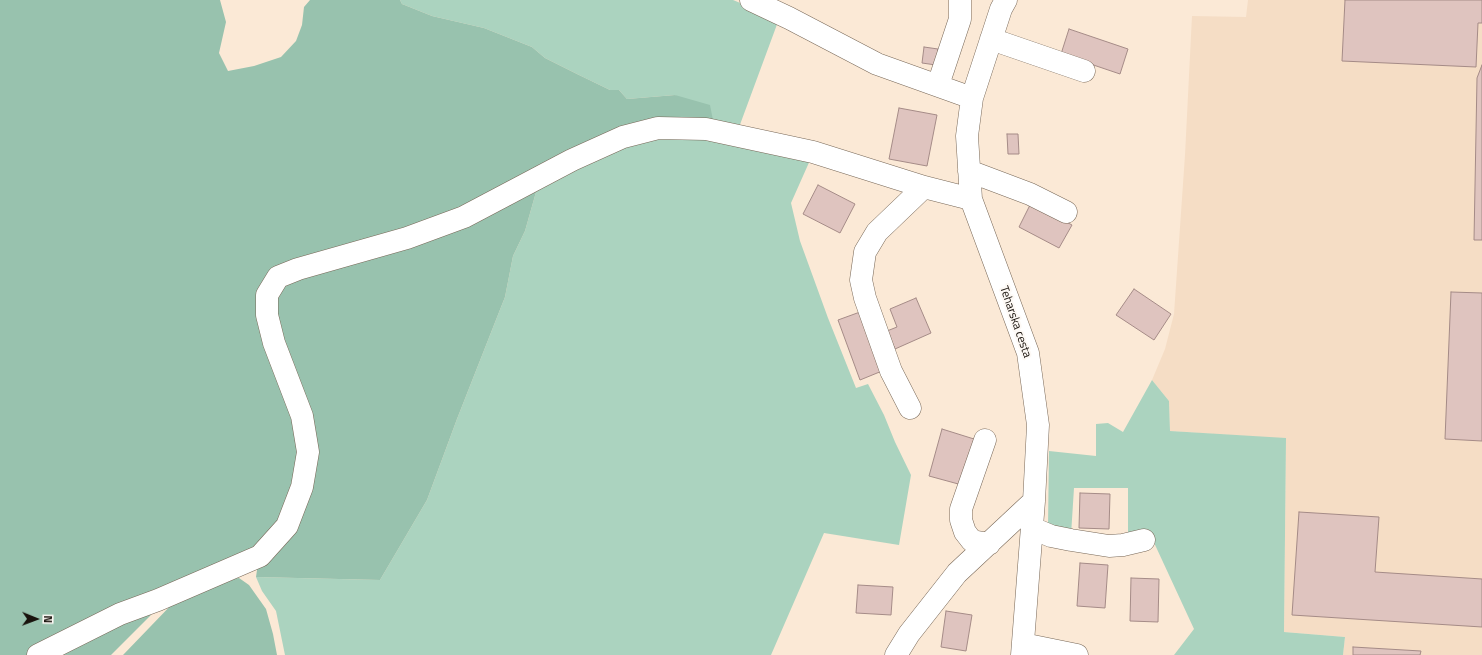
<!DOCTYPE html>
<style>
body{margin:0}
#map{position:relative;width:1482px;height:655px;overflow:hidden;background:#fbe9d6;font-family:"Titillium Web",sans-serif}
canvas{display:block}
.north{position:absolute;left:16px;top:599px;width:40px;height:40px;-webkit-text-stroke:3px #fdf9f5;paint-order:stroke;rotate:91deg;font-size:11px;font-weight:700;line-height:16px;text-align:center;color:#18120c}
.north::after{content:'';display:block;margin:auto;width:14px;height:18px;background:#18120c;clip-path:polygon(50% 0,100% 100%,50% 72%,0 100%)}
</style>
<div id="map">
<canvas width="1482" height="655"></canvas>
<div class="north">N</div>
</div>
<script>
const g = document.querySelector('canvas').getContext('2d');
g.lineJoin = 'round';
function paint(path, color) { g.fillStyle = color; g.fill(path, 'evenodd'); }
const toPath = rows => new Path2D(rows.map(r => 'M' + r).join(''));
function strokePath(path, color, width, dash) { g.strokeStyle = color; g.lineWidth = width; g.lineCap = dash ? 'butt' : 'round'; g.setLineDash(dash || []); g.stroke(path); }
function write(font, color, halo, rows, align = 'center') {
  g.font = font + ' "Titillium Web",sans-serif'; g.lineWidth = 4; g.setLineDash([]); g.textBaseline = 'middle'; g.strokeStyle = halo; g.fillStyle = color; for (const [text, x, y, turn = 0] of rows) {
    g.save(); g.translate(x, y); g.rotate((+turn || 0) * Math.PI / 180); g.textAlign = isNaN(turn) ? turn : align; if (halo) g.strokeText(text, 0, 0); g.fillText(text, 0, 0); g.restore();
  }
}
paint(toPath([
 [1248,0,1482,0,1482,655,1343,655,1345,637,1284,632,1286,439,1170,431,1169,401,1152,380,1165,349,1174,314,1185,155,1192,16,1246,17]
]), '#f5ddc5');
paint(toPath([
 [400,0,733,0,779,19,738,130,714,125,675,95,627,99,619,90,610,90,577,74,545,58,532,47,484,28,432,16,402,4],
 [686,133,811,158,791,203,800,241,828,318,856,388,868,384,884,415,895,442,911,475,899,545,824,533,771,655,285,655,276,611,262,591,256,577,380,580,427,500,457,419,505,297,513,256,525,231,538,185,637,139],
 [1152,380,1169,401,1170,431,1286,438,1284,632,1345,637,1343,655,1174,655,1194,629,1150,534,1128,533,1128,488,1074,488,1071,535,1048,526,1049,451,1096,456,1096,424,1108,423,1123,432]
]), '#abd3bf');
paint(toPath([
 [0,0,220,0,226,22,219,53,228,71,254,66,281,57,296,41,302,25,304,7,310,0,400,0,402,4,432,16,484,28,532,47,545,58,577,74,610,90,619,90,627,99,675,95,710,105,714,125,668,122,457,213,270,274,300,449,284,512,268,537,240,558,31,651,27,655,0,655],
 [538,185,525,231,513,256,505,297,457,419,427,500,380,580,256,577,258,563,309,488,270,316,278,282],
 [239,578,249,585,266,609,273,634,277,655,123,655,176,600,221,580],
 [145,610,151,615,111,655,50,655]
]), '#98c2ae');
const building = toPath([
 [1345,0,1482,0,1482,23,1478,23,1476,67,1342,61,1345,0],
 [1069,29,1128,49,1120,74,1061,54,1069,29],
 [924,47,938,49,936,65,922,63,924,47],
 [1482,65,1482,240,1474,240,1477,78,1482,65],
 [899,108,937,115,927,166,889,159,899,108],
 [1007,134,1018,134,1019,154,1008,154,1007,134],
 [818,185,855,204,840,233,803,214,818,185],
 [1031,203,1072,225,1059,248,1019,227,1031,203],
 [1134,289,1171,314,1154,340,1116,315,1134,289],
 [1451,292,1482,293,1482,441,1445,439,1451,292],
 [916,298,931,333,895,349,887,331,897,327,890,309,916,298],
 [860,312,882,371,860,380,838,320,860,312],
 [942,429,974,439,962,485,929,476,942,429],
 [1080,493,1110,494,1109,529,1079,528,1080,493],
 [1299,512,1379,517,1375,572,1482,579,1482,627,1292,615,1299,512],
 [1080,563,1108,565,1105,608,1077,606,1080,563],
 [1131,578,1159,579,1158,622,1130,621,1131,578],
 [858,585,893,587,891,615,856,613,858,585],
 [946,611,972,615,966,651,941,647,946,611],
 [1353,647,1421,651,1420,655,1353,655,1353,647]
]);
paint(building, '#dfc4bf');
strokePath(building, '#a58b87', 1);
const minor = toPath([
 [751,0,789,18,877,64,972,98],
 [1006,0,1001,9,972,98,967,136,971,199,1028,353,1038,425,1034,501,1022,655],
 [991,39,1084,71],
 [938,85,960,19,960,0],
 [969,171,1030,194,1066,212],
 [910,408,891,371,865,298,861,280,865,252,877,232,924,187],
 [985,440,961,509,961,520,965,532,972,541,989,544],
 [1032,528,1051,536,1071,540,1109,546,1123,545,1144,540],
 [1023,644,1077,655],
 [38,655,120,614,158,600,260,556,287,526,302,487,308,452,302,416,274,343,267,315,267,295,278,277,298,269,407,238,464,217,572,160,623,137,658,128,706,129,813,152,924,187,971,199],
 [896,655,909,634,957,573,1034,501]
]);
strokePath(minor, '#786858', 23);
strokePath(minor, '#fff', 22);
write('12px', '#18120c', '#fdf9f5', [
 ["Teharska cesta",1015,322,71]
]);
</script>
